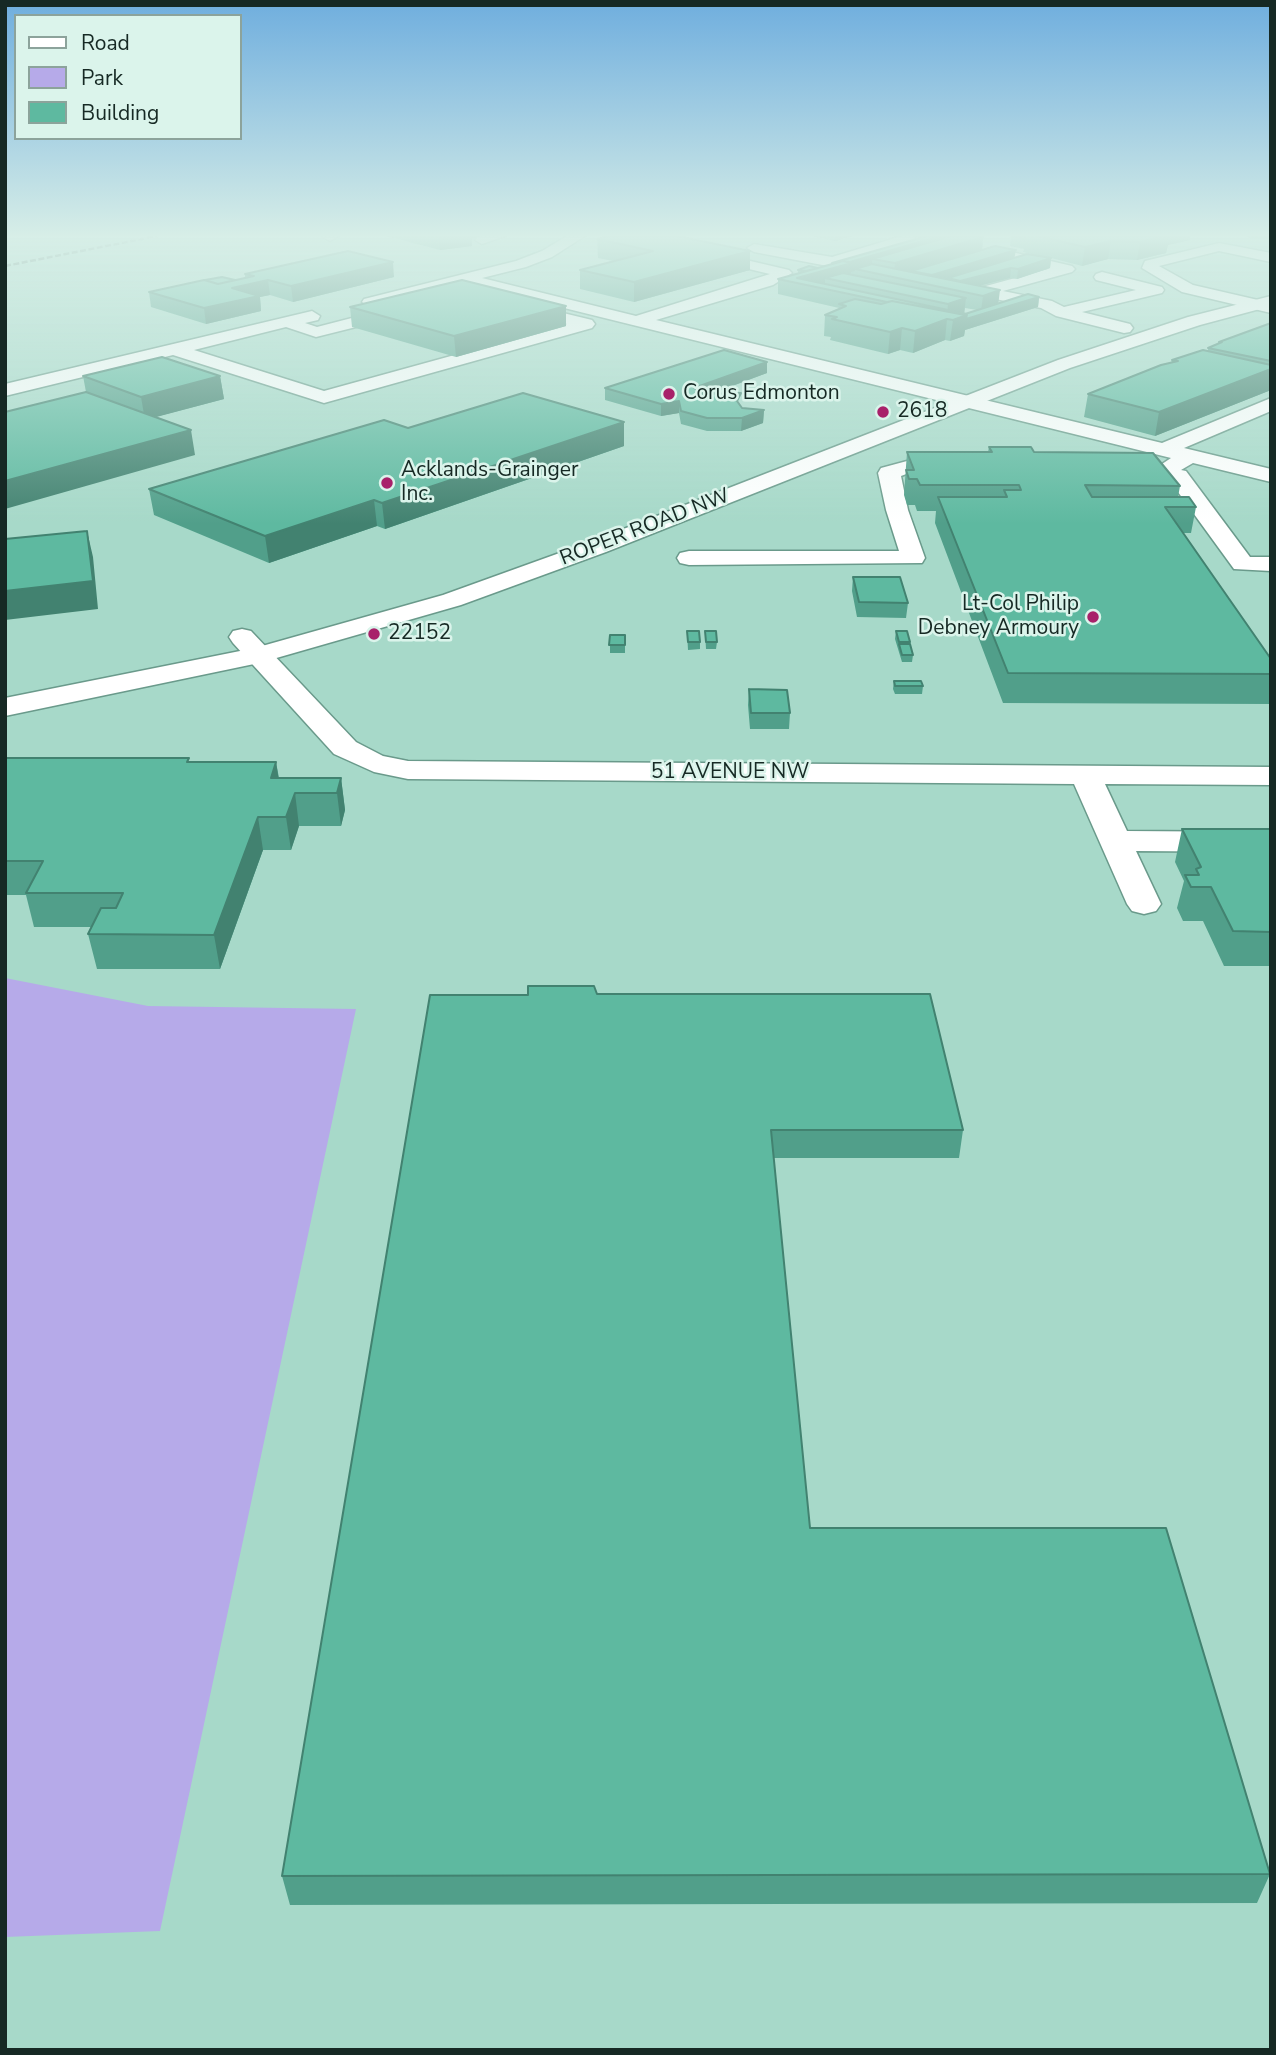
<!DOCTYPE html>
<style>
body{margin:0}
#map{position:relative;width:1276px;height:2055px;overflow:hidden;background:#a7d9c9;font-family:"Nunito Sans",sans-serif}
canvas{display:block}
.frame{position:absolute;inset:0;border:7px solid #162924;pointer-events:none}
.legend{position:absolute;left:14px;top:14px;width:228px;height:126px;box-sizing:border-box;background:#dbf4eb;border:2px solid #8ca39b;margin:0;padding:9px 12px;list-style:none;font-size:21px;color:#162924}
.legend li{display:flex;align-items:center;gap:14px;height:35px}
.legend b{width:35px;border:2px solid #8ca39b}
</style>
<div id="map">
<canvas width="1276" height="2055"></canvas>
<div class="frame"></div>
<ul class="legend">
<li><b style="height:9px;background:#fff"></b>Road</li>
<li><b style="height:19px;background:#b6aae9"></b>Park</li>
<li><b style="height:19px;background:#5eb9a0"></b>Building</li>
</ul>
</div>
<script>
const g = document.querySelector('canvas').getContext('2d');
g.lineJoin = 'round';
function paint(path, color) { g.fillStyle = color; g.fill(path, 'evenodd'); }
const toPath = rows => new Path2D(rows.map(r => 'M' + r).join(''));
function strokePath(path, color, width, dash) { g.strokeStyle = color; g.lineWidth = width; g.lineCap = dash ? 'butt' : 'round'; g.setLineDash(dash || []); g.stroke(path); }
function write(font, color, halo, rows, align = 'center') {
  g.font = font + ' "Nunito Sans",sans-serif'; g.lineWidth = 5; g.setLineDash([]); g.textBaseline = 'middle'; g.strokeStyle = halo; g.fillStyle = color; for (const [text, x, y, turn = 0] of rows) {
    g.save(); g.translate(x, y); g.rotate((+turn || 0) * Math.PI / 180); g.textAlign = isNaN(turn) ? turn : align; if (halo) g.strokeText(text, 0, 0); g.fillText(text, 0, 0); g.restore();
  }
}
paint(toPath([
 [5,978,148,1006,356,1009,160,1931,5,1937]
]), '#b6aae9');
const minor = toPath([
 [338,236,330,241,323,237,323,236,338,236],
 [505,236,482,244,475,240,479,236,505,236],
 [567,236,585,236,552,257,526,267,482,278,636,316,770,274,694,256,692,253,694,250,699,249,789,270,792,273,773,285,656,320,1162,443,1271,398,1271,411,1184,448,1271,469,1271,482,1193,463,1181,470,1186,471,1250,557,1271,557,1271,571,1234,569,1170,481,1156,475,1153,470,1171,458,463,283,370,307,362,302,364,299,516,261,542,251,567,236],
 [902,236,913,236,915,239,913,242,833,267,754,252,747,248,754,244,832,257,902,236],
 [1219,243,1271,253,1271,262,1219,251,1159,266,1193,285,1271,303,1271,313,1182,292,1142,268,1145,261,1219,243],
 [999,249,1072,266,1075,269,1072,272,1003,291,1052,301,1064,307,1136,290,1096,280,1094,277,1096,274,1102,272,1162,287,1164,290,1162,293,1082,312,1130,324,1133,328,1130,332,1124,333,1056,316,1041,308,975,295,973,292,975,289,1048,269,994,256,992,253,999,249],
 [402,305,408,306,410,310,408,314,316,337,286,327,194,350,324,391,567,324,553,321,551,317,559,312,592,320,595,324,592,328,324,403,173,355,5,396,5,384,312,311,320,316,318,320,305,323,317,327,402,305],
 [907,461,959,461,967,462,970,467,967,472,959,473,909,473,901,476,908,510,925,558,922,563,689,565,680,563,677,558,680,553,689,551,899,551,886,510,878,473,881,468,907,461],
 [242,629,251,631,356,742,383,756,408,761,1271,767,1271,785,1105,784,1127,831,1271,832,1271,852,1136,851,1161,904,1156,911,1144,914,1132,911,1127,904,1074,784,408,779,374,772,334,754,233,643,229,637,233,631,242,629]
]);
const major = toPath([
 [1271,296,1271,306,1200,325,1070,368,606,552,461,605,259,663,5,716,5,698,255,648,443,595,590,542,1058,360,1188,317,1271,296]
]);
strokePath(minor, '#6a9a8b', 3);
strokePath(major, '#6a9a8b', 3);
paint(minor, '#fff');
paint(major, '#fff');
strokePath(toPath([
 [5,266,157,236]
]), '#456259', 2.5, [6, 2.5]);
paint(toPath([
 [386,236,481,236,472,238,472,246,440,250],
 [813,236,852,236,835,241],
 [915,236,977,236,983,237,982,250,1015,258,1044,257,1023,252,1024,249,1010,246,1011,236,1190,236,1190,240,1168,245,1166,253,1137,260,1108,259,1082,266,1051,258,1050,268,1017,279,1010,278,979,286,999,304,1039,297,1038,307,965,330,964,336,950,341,945,340,913,353,900,350,888,354,830,340,831,337,824,336,825,315,839,309,839,308,778,294,778,279,798,273,798,270,818,268,922,238],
 [965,308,977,310,964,314],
 [1247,236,1271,236,1271,239,1250,239],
 [597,239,750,270,634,302,580,289,580,270,613,261,598,258],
 [245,274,394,277,293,302,270,295,260,297,261,311,206,324,151,307,149,292,235,280,245,278],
 [350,307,566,326,456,357,352,327],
 [1271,323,1271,390,1155,436,1084,417,1088,394,1171,363,1172,360,1208,351,1208,348,1219,344,1219,342],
 [767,362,767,373,711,394,740,405,742,408,764,410,763,423,741,431,707,431,681,424,679,413,661,416,605,400,605,388],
 [83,376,220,376,224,399,155,417,195,455,86,392],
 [624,422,624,446,385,529,377,526,269,563,154,515,149,489,408,428],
 [989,447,1034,452,1180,486,1178,497,1196,507,1191,533,1183,533,1271,659,1271,704,1003,703,935,523,936,511,917,511,915,505,907,505,904,495,907,452,988,452],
 [853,577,908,603,906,618,857,617,852,591],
 [687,631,700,642,700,649,688,650],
 [705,631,717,642,716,649,706,649],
 [896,631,910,642,913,655,912,662,902,662,895,639],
 [610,635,625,635,625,653,610,653],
 [894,681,923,686,922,694,895,694,893,689],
 [749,689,790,713,789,729,750,729,748,705],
 [5,758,189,762,276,762,279,778,341,778,345,810,341,826,299,826,291,850,263,850,220,969,97,969,88,934,92,927,34,927,26,895,5,895],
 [1182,829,1271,829,1271,966,1224,966,1203,921,1183,921,1177,908,1184,881,1175,862],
 [597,994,963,1130,959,1158,773,1158,810,1528,1270,1874,1257,1903,290,1905,282,1876]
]), '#519f8a');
paint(toPath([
 [439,236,481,236,472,238,472,246,440,250],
 [836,236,852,236,835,241],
 [938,236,955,236,872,259,872,266,855,269,855,271,851,272,851,277,825,278,825,285,797,278],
 [1159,236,1190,236,1190,240,1168,245,1166,253,1137,260,1140,242],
 [983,237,982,252,894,278,895,263],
 [1111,241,1108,259,1082,266,1085,247],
 [1016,250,1014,260,931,286,932,275],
 [750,251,750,270,634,302,634,282],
 [1051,258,1050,268,1017,279,1018,269],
 [393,262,394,277,293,302,291,286],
 [1011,268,1010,278,959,291,960,281],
 [268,280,270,295,260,297,261,311,206,324,204,308,224,288],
 [1000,290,998,306,981,311,983,296],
 [1039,297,1038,307,965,330,964,336,950,341,953,320,958,317],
 [966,298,964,314,947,315,948,304],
 [566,306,566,326,456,357,454,336],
 [947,319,945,340,913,353,915,331],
 [902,328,900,350,888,354,890,332],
 [767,362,767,373,694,400,694,388],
 [1271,369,1271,390,1155,436,1159,412],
 [220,376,224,399,145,420,141,397],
 [679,401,679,413,661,416,661,404],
 [764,410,763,423,741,431,742,418],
 [624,422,624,446,385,529,382,503],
 [191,430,195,455,5,509,5,481],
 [374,500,377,526,269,563,265,536],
 [87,531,93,557,98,609,5,620,5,591],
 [276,762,281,794,271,778],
 [341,778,345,810,341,826,337,793],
 [295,793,299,826,291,850,286,817],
 [258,817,263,850,220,969,214,935]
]), '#428270');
const building = toPath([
 [610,236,677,236,750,251,634,282,580,270,653,251,597,239,610,236],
 [927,236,941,236,850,262,843,261,832,263,927,236],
 [951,236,977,236,983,237,895,263,872,259,951,236],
 [1012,236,1025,236,1025,239,1012,236],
 [1037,236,1163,236,1140,242,1111,241,1085,247,1037,236],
 [995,246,1016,250,932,275,911,271,995,246],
 [348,251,393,262,291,286,268,280,232,288,259,296,204,308,149,292,204,280,218,284,254,276,245,274,348,251],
 [1027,254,1051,258,1018,269,1011,268,960,281,948,278,1027,254],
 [843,261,852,263,797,278,967,314,965,315,892,301,887,302,778,279,843,261],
 [872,264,1000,290,983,296,855,269,872,264],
 [809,266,818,268,806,271,798,270,809,266],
 [843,273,966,298,948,304,825,278,843,273],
 [222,277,235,280,218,284,205,280,222,277],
 [462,280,566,306,454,336,350,307,462,280],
 [1028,294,1039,297,966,319,967,314,965,314,1028,294],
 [855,299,881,304,892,301,967,315,953,320,947,319,915,331,902,328,890,332,832,319,837,317,825,315,846,306,839,304,855,299],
 [1271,323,1271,361,1208,348,1222,342,1219,342,1271,323],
 [724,350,767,362,694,388,703,394,741,393,737,401,742,408,764,410,742,418,707,418,681,411,679,401,661,404,605,388,724,350],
 [1203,350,1271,365,1271,369,1159,412,1088,394,1161,365,1178,361,1172,360,1203,350],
 [162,357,220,376,141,397,83,376,162,357],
 [86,392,191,430,5,481,5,412,86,392],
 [523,393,624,422,382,503,374,500,265,536,149,489,384,420,408,428,523,393],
 [989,447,1031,447,1034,452,1153,453,1180,486,1085,485,1092,497,1189,497,1196,507,1165,507,1271,659,1271,674,1008,673,938,497,1007,497,1004,490,1021,490,1019,485,920,485,917,479,909,479,906,470,914,470,907,452,992,452,989,447],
 [87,531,93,581,5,591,5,539,87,531],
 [853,577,900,577,908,603,859,602,853,577],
 [687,631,699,631,700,642,688,642,687,631],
 [705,631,716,631,717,642,706,642,705,631],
 [896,631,907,631,910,642,899,642,896,631],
 [610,635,625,635,625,645,609,645,610,635],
 [899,644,910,644,913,655,902,655,899,644],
 [894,681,921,681,923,686,895,686,894,681],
 [749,689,787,690,790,713,751,713,749,689],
 [5,758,189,758,187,762,276,762,271,778,341,778,337,793,295,793,286,817,258,817,214,935,88,934,101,908,116,908,123,893,26,893,43,861,5,861,5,758],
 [1182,829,1271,829,1271,932,1233,931,1211,887,1191,887,1185,875,1199,875,1196,869,1201,867,1182,829],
 [528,986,594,986,597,994,930,994,963,1130,771,1130,810,1528,1166,1528,1270,1874,282,1876,430,995,528,995,528,986]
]);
paint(building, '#5eb9a0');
strokePath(building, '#428270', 2);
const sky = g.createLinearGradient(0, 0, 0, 524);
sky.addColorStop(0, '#6faede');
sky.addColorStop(0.45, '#d7eee7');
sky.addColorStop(1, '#d7eee700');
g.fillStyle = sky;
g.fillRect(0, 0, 1276, 524);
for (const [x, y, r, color] of [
 [669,394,7,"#a8216a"],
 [883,412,7,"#a8216a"],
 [387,483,7,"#a8216a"],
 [1093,617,7,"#a8216a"],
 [374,634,7,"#a8216a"]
]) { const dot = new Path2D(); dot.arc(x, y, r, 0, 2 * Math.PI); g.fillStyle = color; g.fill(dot); strokePath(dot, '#dbf4eb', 2.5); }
write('21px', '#162924', '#dbf4eb', [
 ["Corus Edmonton",683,394],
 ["2618",897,412],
 ["Acklands-Grainger",401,471],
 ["Inc.",401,495],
 ["Lt-Col Philip",1079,605,"right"],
 ["Debney Armoury",1079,629,"right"],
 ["22152",388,634]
], 'left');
write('21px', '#162924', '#dbf4eb', [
 ["ROPER ROAD NW",645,528,-21],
 ["51 AVENUE NW",730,773]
]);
</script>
